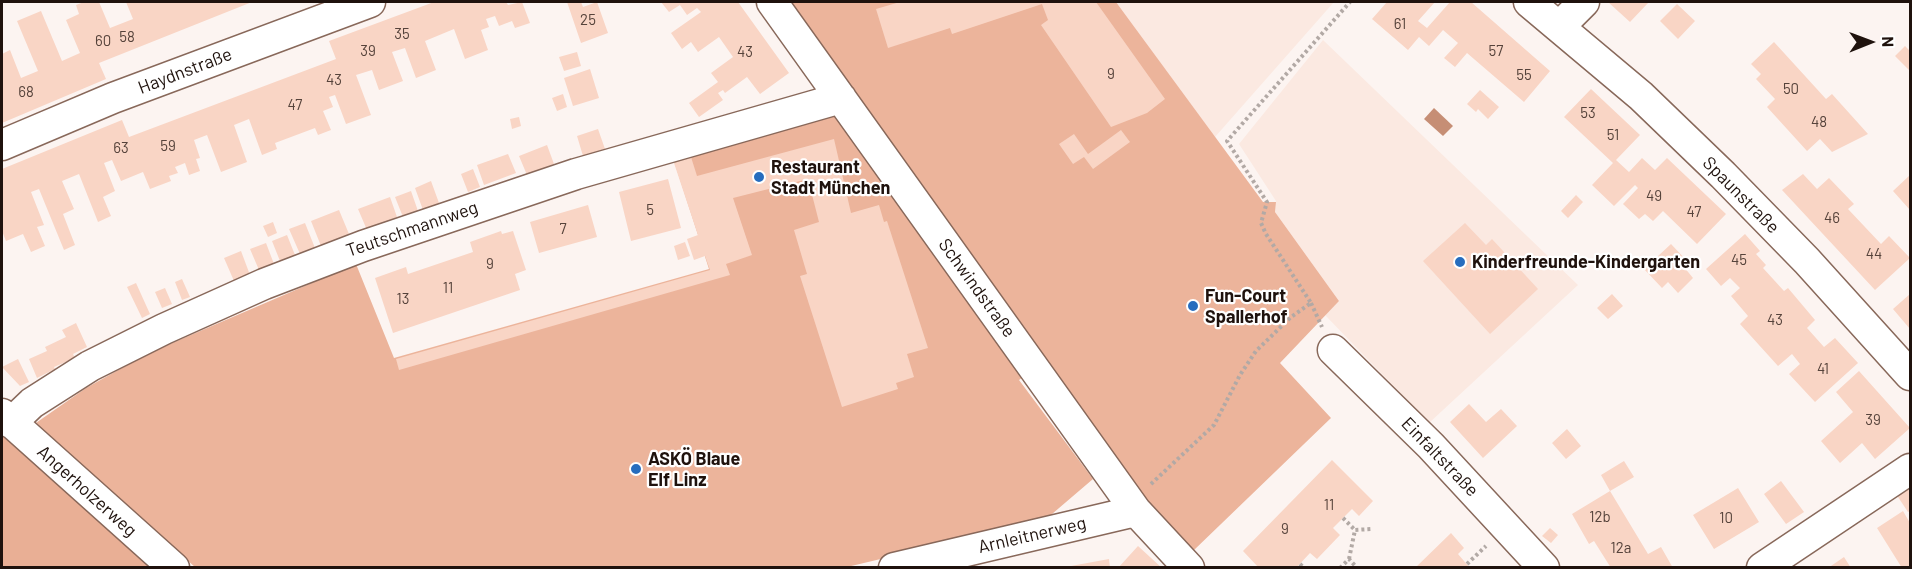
<!DOCTYPE html>
<meta charset="utf-8">
<style>
body{margin:0}
#map{position:relative;width:1912px;height:569px;overflow:hidden;background:#fcf4f1;font-family:Barlow,sans-serif}
canvas{display:block}
.frame{position:absolute;inset:0;border:3px solid #1f120d;pointer-events:none}
.north{position:absolute;left:1840px;top:12px;width:60px;height:60px;-webkit-text-stroke:4px #fff;paint-order:stroke;rotate:89deg;font-size:16px;font-weight:700;line-height:24px;text-align:center;color:#1f120d}
.north::after{content:'';display:block;margin:auto;width:21px;height:27px;background:#1f120d;clip-path:polygon(50% 0,100% 100%,50% 72%,0 100%)}
</style>
<div id="map">
<canvas width="1912" height="569"></canvas>
<div class="frame"></div>
<div class="north">N</div>
</div>
<script>
const g = document.querySelector('canvas').getContext('2d');
g.lineJoin = 'round';
function paint(path, color) { g.fillStyle = color; g.fill(path, 'evenodd'); }
const toPath = rows => new Path2D(rows.map(r => 'M' + r).join(''));
function strokePath(path, color, width, dash) { g.strokeStyle = color; g.lineWidth = width; g.lineCap = dash ? 'butt' : 'round'; g.setLineDash(dash || []); g.stroke(path); }
function write(font, color, halo, rows, align = 'center') {
  g.font = font + ' Barlow,sans-serif'; g.lineWidth = 4.5; g.setLineDash([]); g.textBaseline = 'middle'; g.strokeStyle = halo; g.fillStyle = color; for (const [text, x, y, turn = 0] of rows) {
    g.save(); g.translate(x, y); g.rotate((+turn || 0) * Math.PI / 180); g.textAlign = isNaN(turn) ? turn : align; if (halo) g.strokeText(text, 0, 0); g.fillText(text, 0, 0); g.restore();
  }
}
paint(toPath([
 [1116,2,1334,2,1215,137],
 [1323,40,1578,285,1429,423,1325,315,1339,301,1275,212,1276,201,1239,144]
]), '#fbe9e1');
paint(toPath([
 [789,2,1116,2,1263,202,1276,202,1275,212,1339,301,1280,363,1331,418,1193,551,1147,505,1045,361,1019,380,1093,479,1045,520,847,567,195,567,33,425,86,388,149,353,356,264,394,358,709,269,674,161,864,106]
]), '#ecb49b');
paint(toPath([
 [2,426,156,567,2,567]
]), '#e9af95');
paint(toPath([
 [1434,108,1453,126,1443,136,1424,119]
]), '#c68e75');
paint(toPath([
 [84,2,99,2,110,28,133,19,126,2,252,2,99,63,106,79,2,123,2,54,10,50,21,78,38,71,17,21,41,11,62,61,80,53,66,20,79,14,76,5],
 [434,2,506,2,508,5,522,2,530,23,515,28,512,21,499,26,495,16,486,19,489,27,481,30,488,50,465,59,454,29,425,41,436,70,416,78,405,48,392,52,403,81,379,90,372,70,356,75,371,115,346,124,335,95,329,97,333,107,323,111,331,130,318,135,315,128,275,143,277,149,262,155,249,119,234,125,247,162,221,172,207,135,194,140,200,158,196,159,200,171,189,175,185,163,175,167,178,173,169,176,171,181,150,189,143,172,121,181,112,160,104,163,115,191,103,197,111,216,98,222,79,174,62,181,74,209,63,214,75,245,64,250,39,189,31,192,44,225,37,227,45,246,31,252,23,234,6,241,2,231,2,169,122,120,129,137,336,59,329,41],
 [567,2,581,2,583,7,597,2,608,33,581,43],
 [661,2,738,2,789,73,760,94,747,77,725,93,723,90,718,93,723,100,699,117,689,103,718,82,711,73,733,57,719,37,698,52,691,42,682,49,671,33,701,12,697,8,687,15,680,5,669,12],
 [900,2,1096,2,1165,99,1147,113,1111,127,1041,25,1048,20,1042,4,952,34,950,28,888,48,876,9],
 [1387,2,1435,2,1418,21,1427,28,1450,2,1471,2,1550,71,1524,102,1467,53,1455,67,1444,58,1458,43,1443,30,1429,46,1419,37,1408,50,1372,19],
 [1608,2,1649,2,1630,22],
 [1677,4,1695,21,1678,39,1660,21],
 [1774,42,1826,99,1832,94,1868,134,1832,152,1820,139,1807,151,1767,107,1775,99,1756,79,1761,74,1751,64],
 [1905,46,1910,51,1910,71,1895,56],
 [577,52,581,66,564,71,559,57],
 [590,69,599,98,573,106,564,78],
 [1591,89,1640,135,1616,160,1629,172,1642,158,1655,170,1667,158,1726,214,1697,244,1663,211,1653,221,1645,214,1639,219,1623,204,1638,188,1635,185,1614,206,1592,185,1613,163,1564,117],
 [1480,90,1499,107,1488,119,1478,109,1476,112,1467,104],
 [563,94,567,107,557,111,552,98],
 [519,117,521,126,512,129,510,119],
 [598,129,605,149,583,156,577,136],
 [1121,130,1130,142,1093,169,1084,157,1073,164,1059,144,1074,134,1088,154],
 [834,139,851,213,879,205,884,222,887,221,928,348,907,354,914,377,896,383,898,389,842,407,800,276,807,274,794,230,819,222,808,179,733,198,752,255,726,264,730,275,399,370,396,359,710,270,705,256,694,260,687,239,698,235,674,163,691,157,697,176],
 [547,145,554,164,527,175,519,156],
 [508,154,516,173,484,185,477,165],
 [473,169,480,187,468,192,461,174],
 [1803,174,1817,189,1829,178,1854,204,1848,209,1881,244,1889,236,1910,258,1875,290,1782,190],
 [1910,175,1910,210,1893,191],
 [668,179,681,228,631,241,619,192],
 [431,181,439,203,423,210,415,188],
 [411,191,418,211,403,217,395,197],
 [1576,195,1583,202,1568,218,1561,211],
 [390,197,397,217,367,230,358,209],
 [588,205,597,237,539,253,530,222],
 [339,210,349,234,321,246,311,221],
 [273,222,277,233,268,237,263,226],
 [305,223,315,248,300,254,289,229],
 [1465,223,1486,245,1492,239,1538,289,1490,334,1423,261],
 [501,231,502,234,513,231,526,270,515,274,520,290,393,333,375,278,406,267,408,274,473,252,470,242],
 [1745,234,1760,251,1756,254,1766,265,1763,268,1784,291,1788,288,1815,320,1807,328,1824,347,1835,338,1858,363,1815,402,1789,374,1800,364,1792,354,1778,366,1740,324,1748,316,1731,296,1740,288,1730,278,1721,286,1706,269],
 [287,235,295,255,280,261,272,241],
 [685,242,690,256,678,260,674,246],
 [266,243,274,264,259,270,250,249],
 [1671,244,1689,263,1684,267,1693,278,1678,293,1668,282,1662,288,1644,269],
 [241,251,250,275,234,281,224,258],
 [182,279,190,297,182,300,175,282],
 [136,283,150,314,142,318,127,287],
 [165,288,172,304,162,308,155,292],
 [1612,294,1623,306,1608,319,1597,308],
 [1910,294,1910,329,1893,309],
 [76,323,87,347,73,354,75,358,54,367,55,369,37,378,29,359,47,351,45,347,66,337,62,330],
 [18,359,29,382,20,386,2,367],
 [1859,371,1910,428,1875,459,1862,443,1840,463,1821,441,1853,412,1836,392],
 [1469,404,1486,422,1501,409,1517,426,1483,458,1450,422],
 [1567,429,1581,446,1566,459,1552,443],
 [1332,460,1373,501,1359,516,1352,509,1333,528,1340,535,1317,559,1310,553,1296,568,1259,568,1243,551],
 [1624,461,1634,477,1610,491,1601,475],
 [1781,481,1804,512,1786,524,1764,494],
 [1910,484,1910,511,1908,512,1896,494],
 [1738,488,1759,522,1714,549,1693,515],
 [1610,491,1648,554,1661,547,1673,568,1611,568,1594,541,1589,544,1572,514],
 [1903,511,1910,523,1910,568,1902,568,1877,528],
 [1550,528,1558,535,1551,543,1542,536],
 [1451,533,1464,548,1458,554,1470,568,1415,568],
 [1138,546,1162,568,1118,568],
 [1844,557,1851,568,1828,568],
 [1109,559,1110,568,1071,568,1071,566]
]), '#f9d5c5');
const minor = toPath([
 [772,2,1136,511,1189,568],
 [1529,2,1641,96,1723,175,1807,261,1910,375],
 [1559,27,1584,2],
 [2,145,113,98,370,2],
 [1333,350,1431,446,1544,568],
 [2,414,174,568],
 [11,423,32,403,90,366,164,329,264,284,363,246,576,174,841,98],
 [894,568,1136,511],
 [1762,568,1910,469]
]);
strokePath(minor, '#88685a', 33);
strokePath(toPath([
 [1311,303,1322,327],
 [1151,484,1214,425,1240,375,1256,351,1291,317,1311,303,1266,234,1261,223,1267,202,1227,141,1350,2],
 [1343,518,1355,530],
 [1349,559,1355,530,1371,529],
 [1300,564,1304,568],
 [1467,564,1486,546],
 [1340,568,1349,559,1357,568]
]), '#b2a9a5', 4, [3, 3]);
strokePath(minor, '#fff', 30);
for (const [x, y, r, color] of [
 [759,177,6,"#276dbe"],
 [1460,262,6,"#276dbe"],
 [1193,306,6,"#276dbe"],
 [636,469,6,"#276dbe"]
]) { const dot = new Path2D(); dot.arc(x, y, r, 0, 2 * Math.PI); g.fillStyle = color; g.fill(dot); strokePath(dot, '#fff', 2); }
write('15px', '#56433b', null, [
 ["25",588,20],
 ["61",1400,24],
 ["35",402,34],
 ["58",127,37],
 ["60",103,41],
 ["39",368,51],
 ["57",1496,51],
 ["43",745,52],
 ["9",1111,74],
 ["55",1524,75],
 ["43",334,80],
 ["50",1791,89],
 ["68",26,92],
 ["47",295,105],
 ["53",1588,113],
 ["48",1819,122],
 ["51",1613,135],
 ["59",168,146],
 ["63",121,148],
 ["49",1654,196],
 ["5",650,210],
 ["47",1694,212],
 ["46",1832,218],
 ["7",563,229],
 ["44",1874,254],
 ["45",1739,260],
 ["9",490,264],
 ["11",448,288],
 ["13",403,299],
 ["43",1775,320],
 ["41",1823,369],
 ["39",1873,420],
 ["11",1329,505],
 ["12b",1600,517],
 ["10",1726,518],
 ["9",1285,529],
 ["12a",1621,548]
]);
write('18px', '#1f120d', '#fff', [
 ["Haydnstraße",185,71,-21],
 ["Spaunstraße",1741,195,45],
 ["Teutschmannweg",412,229,-19],
 ["Schwindstraße",977,288,54],
 ["Einfaltstraße",1440,457,46],
 ["Angerholzerweg",87,491,42],
 ["Arnleitnerweg",1032,535,-13]
]);
write('bold 18px', '#1f120d', '#fff', [
 ["Restaurant",771,167],
 ["Stadt München",771,188],
 ["Kinderfreunde-Kindergarten",1472,262],
 ["Fun-Court",1205,296],
 ["Spallerhof",1205,317],
 ["ASKÖ Blaue",648,459],
 ["Elf Linz",648,480]
], 'left');
</script>
